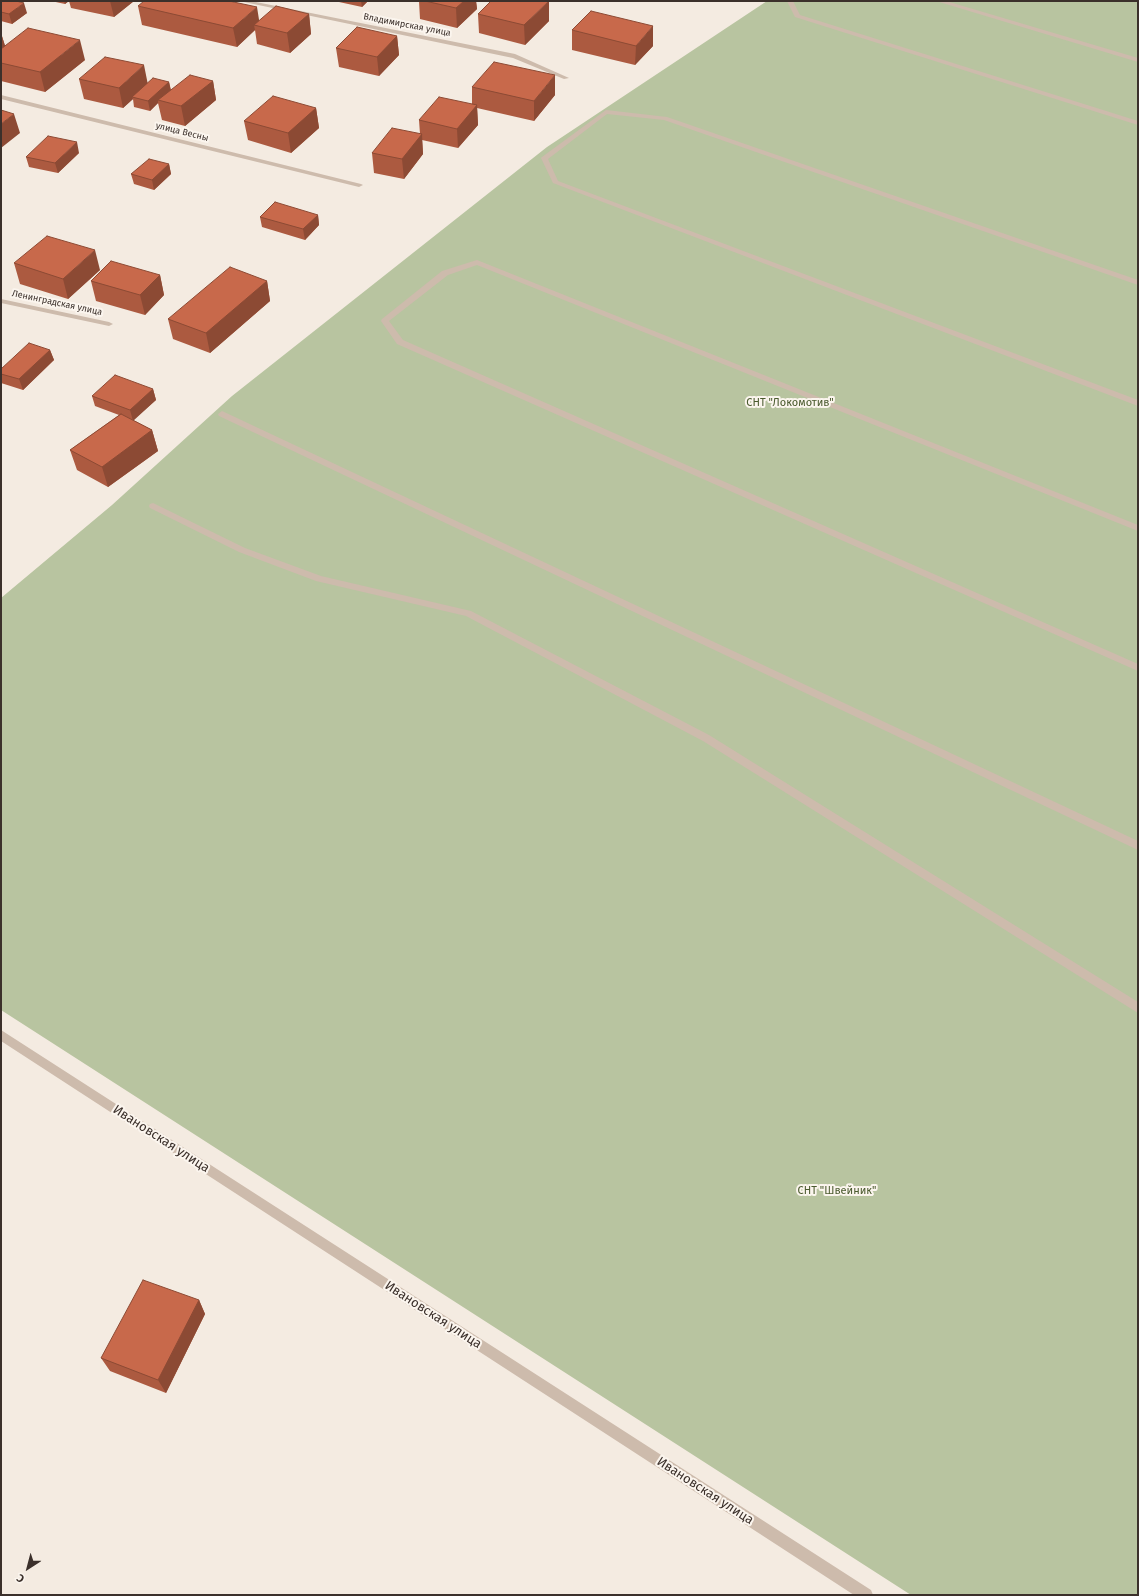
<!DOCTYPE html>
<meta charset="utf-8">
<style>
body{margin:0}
#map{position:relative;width:1139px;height:1596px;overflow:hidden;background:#f4ebe1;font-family:"Fira Sans",sans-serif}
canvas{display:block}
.frame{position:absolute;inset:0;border:2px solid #3b302b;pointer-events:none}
.north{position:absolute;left:8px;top:1548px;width:40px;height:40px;-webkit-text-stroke:3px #fbf5ee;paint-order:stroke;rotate:216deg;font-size:11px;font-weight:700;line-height:16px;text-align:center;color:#3b302b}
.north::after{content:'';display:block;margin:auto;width:14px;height:18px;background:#3b302b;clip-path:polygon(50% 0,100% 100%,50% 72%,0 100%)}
</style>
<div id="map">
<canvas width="1139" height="1596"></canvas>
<div class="frame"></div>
<div class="north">С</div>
</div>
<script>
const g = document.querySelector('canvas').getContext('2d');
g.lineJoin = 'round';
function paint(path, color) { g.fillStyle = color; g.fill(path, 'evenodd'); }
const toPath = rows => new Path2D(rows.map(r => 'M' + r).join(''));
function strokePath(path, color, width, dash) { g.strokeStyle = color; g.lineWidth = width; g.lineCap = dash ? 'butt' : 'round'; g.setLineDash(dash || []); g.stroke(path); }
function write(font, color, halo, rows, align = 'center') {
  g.font = font + ' "Fira Sans",sans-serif'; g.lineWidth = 4; g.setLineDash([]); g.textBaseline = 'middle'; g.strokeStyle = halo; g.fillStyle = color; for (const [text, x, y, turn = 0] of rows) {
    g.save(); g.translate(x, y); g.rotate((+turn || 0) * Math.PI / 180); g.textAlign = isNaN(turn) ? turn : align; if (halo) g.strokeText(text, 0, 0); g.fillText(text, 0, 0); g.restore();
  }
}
paint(toPath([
 [767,1,1138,1,1138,1595,911,1595,1,1010,1,598,112,505,232,396,547,147]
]), '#b8c4a0');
paint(toPath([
 [239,1,251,1,515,54,569,78,564,79,513,58,239,1],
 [787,1,793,1,800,15,1138,121,1138,125,795,17,787,1],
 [936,1,946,1,1138,58,1138,62,936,1],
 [1,95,361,184,363,185,359,187,1,99,1,95],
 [606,110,667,117,1138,280,1138,285,664,120,607,114,548,159,558,181,1138,400,1138,406,553,183,541,158,542,157,606,110],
 [477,260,1138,525,1138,531,477,265,448,275,389,321,403,340,1138,664,1138,671,397,344,381,321,382,319,442,271,477,260],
 [1,299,109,322,113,324,109,326,1,303,1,299],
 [222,411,1138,841,1138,850,219,416,218,414,222,411],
 [153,503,245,548,321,576,471,611,709,735,1138,1002,1138,1013,703,741,466,616,316,581,239,552,150,508,149,506,150,504,153,503],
 [1,1030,871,1590,873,1595,854,1595,1,1041,1,1030]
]), '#cdbbac');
paint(toPath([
 [1,1,27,13,12,24,1,21],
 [51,1,69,1,65,4],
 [69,1,134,1,114,17,71,8],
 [338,1,368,1,362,7,339,2],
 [419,1,476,1,477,9,457,28,420,19],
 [138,6,259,21,309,14,311,34,290,53,257,44,255,30,237,47,142,25],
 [478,14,549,21,525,45,479,33],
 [572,30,653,46,635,65,572,50],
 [1,33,5,46,85,60,45,92,1,81],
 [397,36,399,55,379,76,339,67,336,48],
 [79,79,148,83,169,82,171,90,213,81,216,100,185,126,162,120,158,103,150,111,134,107,133,99,123,108,84,99],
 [472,87,555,95,534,121,477,108,478,125,458,148,422,140,423,154,404,179,374,173,372,153,420,134,419,120,472,104],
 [316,108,319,128,291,153,248,140,244,121],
 [79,153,58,173,29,167,26,157],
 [169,164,171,174,154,190,134,184,131,174],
 [318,215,319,225,305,240,262,227,260,217],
 [14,263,100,270,68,299,20,284],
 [160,275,164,295,145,315,96,301,91,281],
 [267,281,270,301,210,353,173,339,168,319],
 [50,350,54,360,23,390,1,383,1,369],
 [153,389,156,400,133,420,152,430,158,451,108,487,77,470,70,450,119,415,95,406,92,396],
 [199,1300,205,1314,166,1393,110,1371,101,1358]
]), '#ac5a40');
paint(toPath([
 [64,1,69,1,65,4],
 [110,1,134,1,114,17],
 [361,1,368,1,362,7],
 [464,1,476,1,477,9,457,28,456,8],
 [549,1,549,21,525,45,524,25],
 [24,3,27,13,12,24,9,14],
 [257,7,260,26,254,25,255,30,237,47,233,28],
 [309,14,311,34,290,53,287,33],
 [653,26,653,46,635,65,636,46],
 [1,33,7,52,1,57],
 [397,36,399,55,379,76,377,57],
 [80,40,85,60,45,92,40,72],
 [144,65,148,85,132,97,133,99,123,108,119,88],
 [555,75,555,95,534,121,534,101],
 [213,81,216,100,185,126,181,106],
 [169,82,171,92,158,100,158,103,150,111,148,101],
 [477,105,478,125,458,148,457,129],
 [316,108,319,128,291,153,288,133],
 [14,114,20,133,1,148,1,124],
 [422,134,423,154,404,179,402,159],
 [77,142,79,153,58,173,55,163],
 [169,164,171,174,154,190,152,180],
 [318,215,319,225,305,240,303,229],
 [95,250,100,270,68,299,63,279],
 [160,275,164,295,145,315,140,295],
 [267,281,270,301,210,353,206,333],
 [50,350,54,360,23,390,19,379],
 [153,389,156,400,133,421,130,410],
 [152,430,158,451,108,487,102,467],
 [199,1300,205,1314,166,1393,158,1380]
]), '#8c4a34');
const building = toPath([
 [1,1,16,1,24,3,9,14,1,12,1,1],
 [144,1,229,1,257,7,233,28,138,6,144,1],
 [425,1,464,1,456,8,425,1],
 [491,1,549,1,524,25,478,14,491,1],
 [276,6,309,14,287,33,254,25,276,6],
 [591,11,653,26,636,46,572,30,591,11],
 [357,27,397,36,377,57,336,48,357,27],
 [28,28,80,40,40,72,1,63,1,49,28,28],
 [105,57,144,65,119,88,79,79,105,57],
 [494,62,555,75,534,101,472,87,494,62],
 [190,75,213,81,181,106,158,100,190,75],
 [153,78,169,82,148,101,132,97,153,78],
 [273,96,316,108,288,133,244,121,273,96],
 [439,97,477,105,457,129,419,120,439,97],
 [1,110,14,114,1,124,1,110],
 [392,128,422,134,402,159,372,153,392,128],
 [48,136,77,142,55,163,26,157,48,136],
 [149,159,169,164,152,180,131,174,149,159],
 [275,202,318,215,303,229,260,217,275,202],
 [47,236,95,250,63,279,14,263,47,236],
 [111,261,160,275,140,295,91,281,111,261],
 [230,267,267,281,206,333,168,319,230,267],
 [29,343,50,350,19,379,1,374,1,369,29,343],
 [115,375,153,389,130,410,92,396,115,375],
 [121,414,152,430,102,467,70,450,121,414],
 [143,1280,199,1300,158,1380,101,1358,143,1280]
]);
paint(building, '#c8694b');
strokePath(building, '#8c4a34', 1);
write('9px', '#3b302b', '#fbf5ee', [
 ["Владимирская улица",407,25,11],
 ["улица Весны",182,132,14],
 ["Ленинградская улица",57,303,12]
]);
write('11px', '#4a5a2e', '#fbf5ee', [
 ["СНТ \"Локомотив\"",790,403],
 ["СНТ \"Швейник\"",837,1191]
]);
write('13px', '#3b302b', '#fbf5ee', [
 ["Ивановская улица",161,1139,33],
 ["Ивановская улица",433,1315,33],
 ["Ивановская улица",705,1491,33]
]);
</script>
